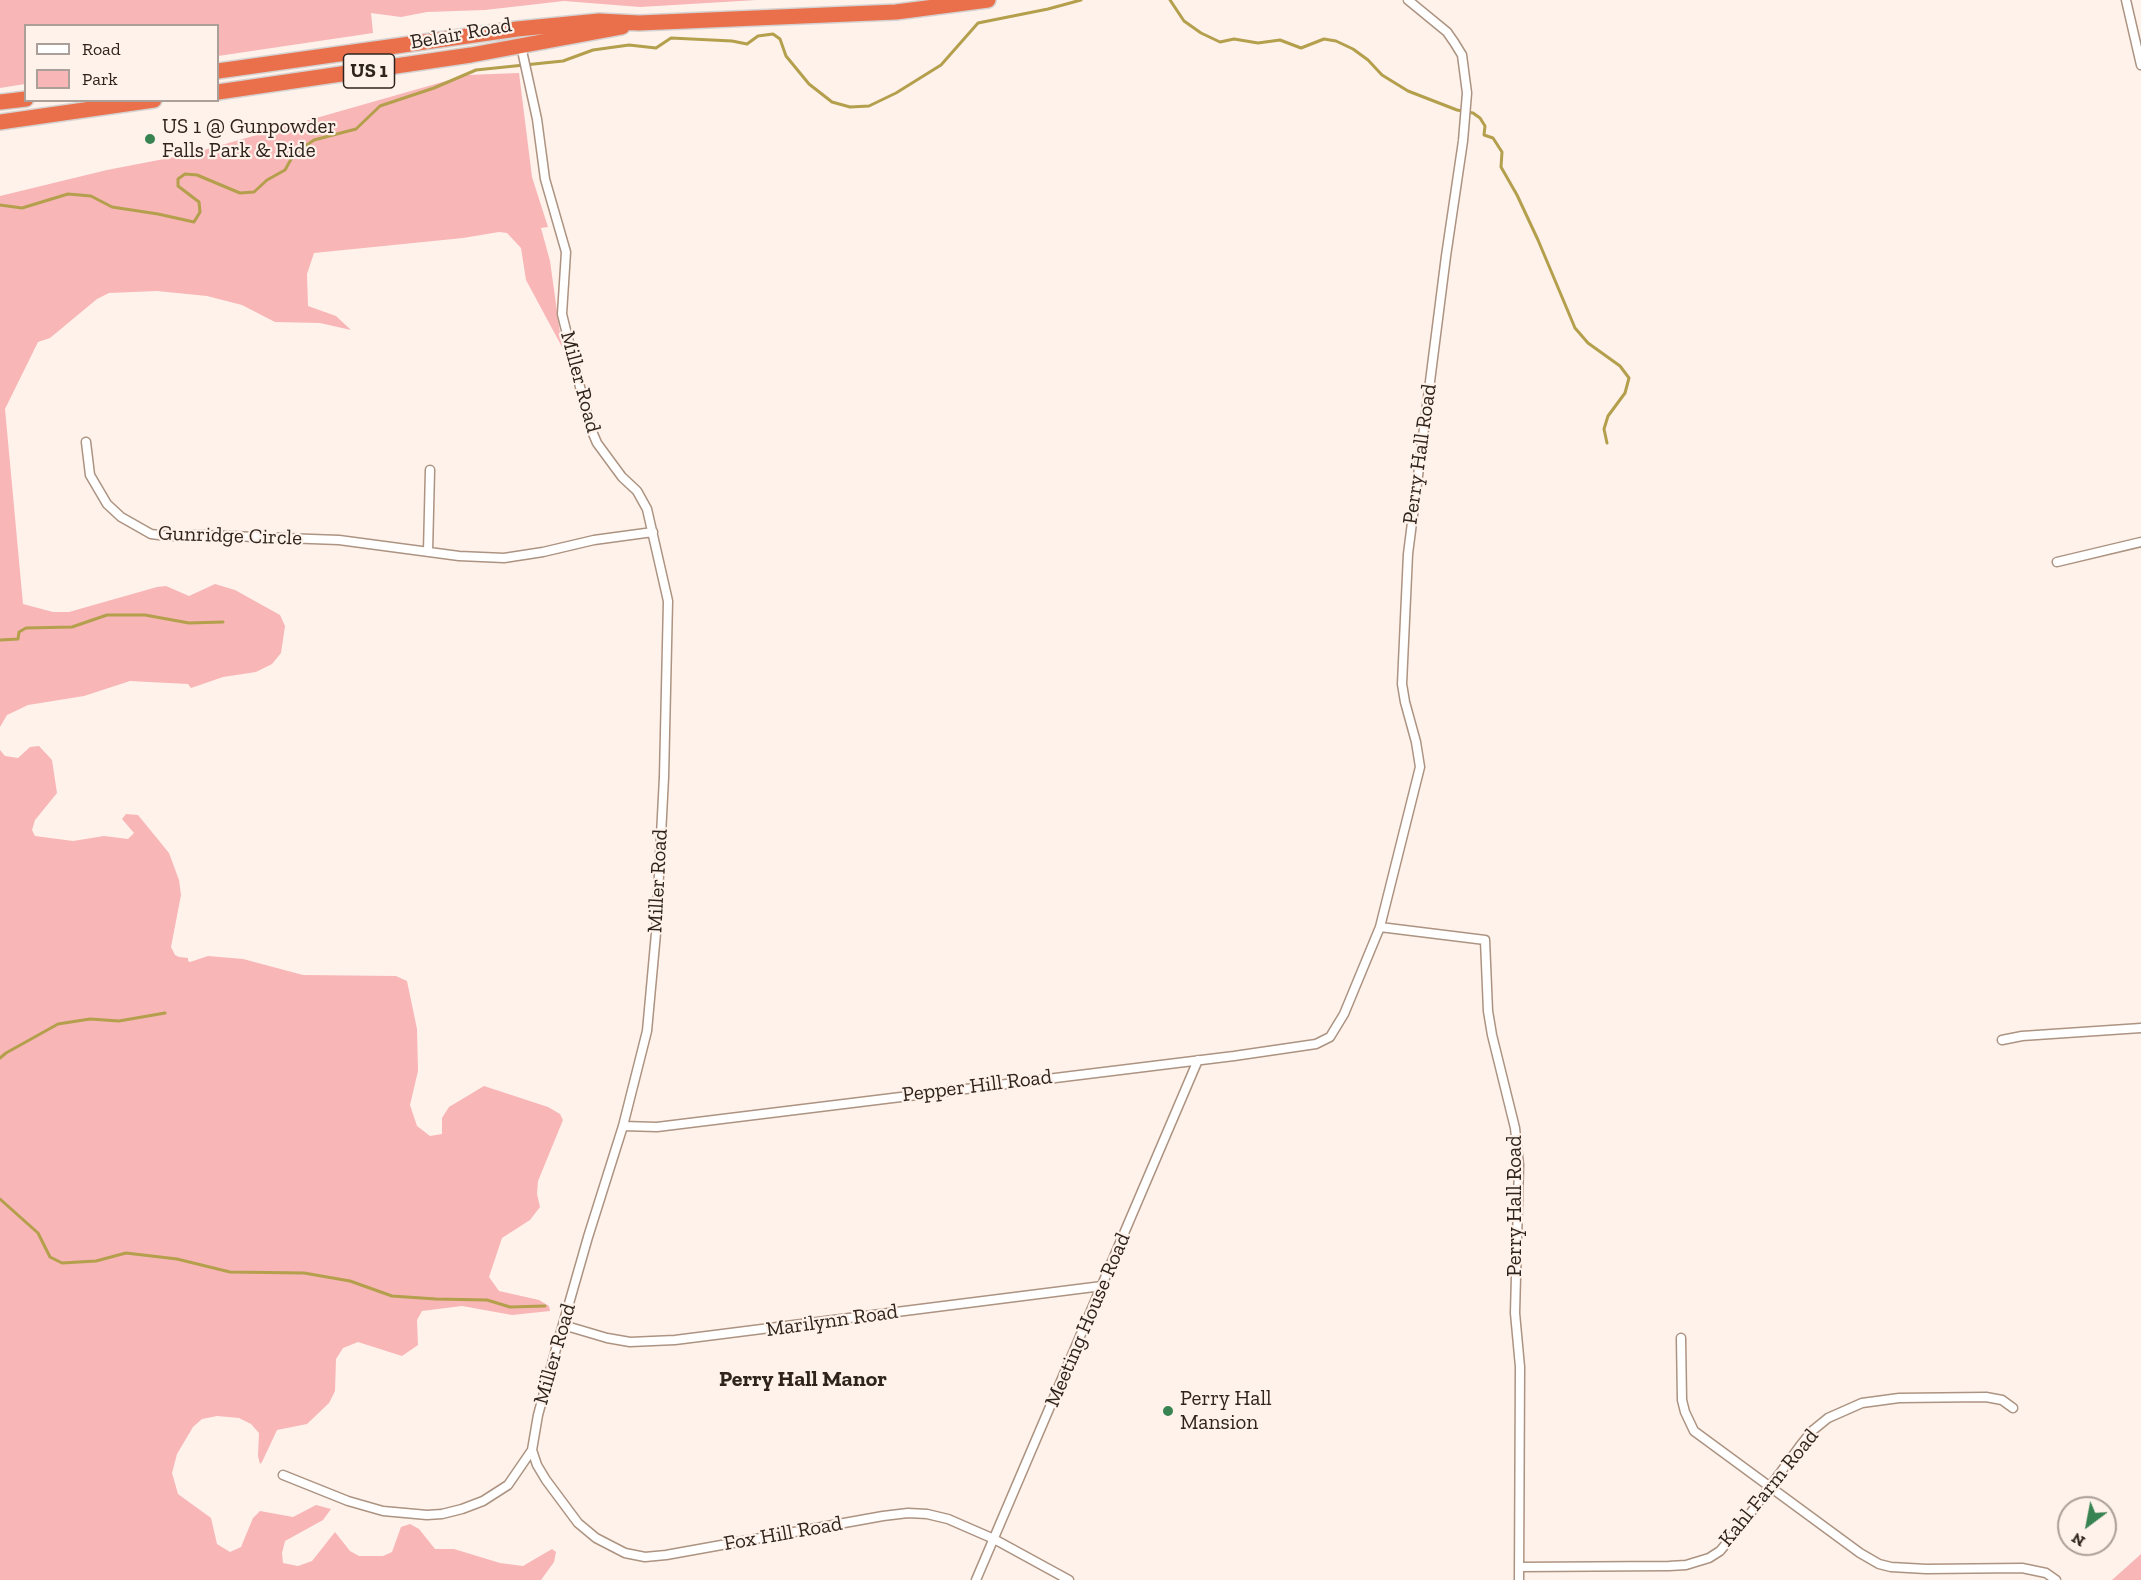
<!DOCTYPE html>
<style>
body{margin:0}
#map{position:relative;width:2141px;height:1580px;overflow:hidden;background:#fef2eb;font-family:"Zilla Slab",serif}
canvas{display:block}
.legend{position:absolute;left:24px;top:24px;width:195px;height:78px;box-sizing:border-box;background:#fef2eb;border:2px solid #aba099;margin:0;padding:8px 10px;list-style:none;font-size:18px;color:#2f241d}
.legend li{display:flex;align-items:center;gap:12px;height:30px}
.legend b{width:30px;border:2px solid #aba099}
.north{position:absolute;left:2057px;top:1496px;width:60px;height:60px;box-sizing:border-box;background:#fef2eb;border:2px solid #aba099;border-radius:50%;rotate:212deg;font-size:16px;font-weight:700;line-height:24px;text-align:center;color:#2f241d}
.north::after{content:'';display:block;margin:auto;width:21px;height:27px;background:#378351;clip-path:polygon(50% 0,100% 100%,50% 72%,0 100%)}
</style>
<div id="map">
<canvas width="2141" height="1580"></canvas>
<ul class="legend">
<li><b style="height:8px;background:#fff"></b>Road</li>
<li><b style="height:16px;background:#f8b6b7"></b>Park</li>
</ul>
<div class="north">N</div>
</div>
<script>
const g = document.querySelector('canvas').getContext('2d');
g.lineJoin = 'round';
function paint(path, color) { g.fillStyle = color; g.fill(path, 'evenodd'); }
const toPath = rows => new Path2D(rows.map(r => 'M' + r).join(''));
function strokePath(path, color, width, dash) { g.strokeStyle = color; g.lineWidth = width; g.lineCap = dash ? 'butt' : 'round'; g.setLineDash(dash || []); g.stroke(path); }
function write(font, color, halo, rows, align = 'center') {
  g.font = font + ' "Zilla Slab",serif'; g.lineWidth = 4.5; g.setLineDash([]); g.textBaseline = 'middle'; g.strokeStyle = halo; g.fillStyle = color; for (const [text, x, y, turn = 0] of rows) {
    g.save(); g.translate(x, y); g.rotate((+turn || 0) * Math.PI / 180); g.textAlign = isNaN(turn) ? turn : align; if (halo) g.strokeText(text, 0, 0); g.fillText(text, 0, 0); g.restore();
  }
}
paint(toPath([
 [0,0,757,0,640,7,564,1,485,10,427,12,401,17,371,13,373,33,218,56,218,26,26,26,25,84,0,88],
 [519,73,532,177,548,227,541,228,550,261,562,347,526,280,521,248,507,233,499,232,463,238,314,253,307,274,308,306,336,316,351,330,320,323,275,322,242,305,207,296,157,291,109,293,97,299,50,338,38,342,5,409,23,604,53,612,69,612,157,587,166,586,189,596,215,584,235,590,280,615,285,626,281,653,272,664,256,672,223,677,191,688,188,684,130,681,84,696,28,705,7,715,0,727,0,196,107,170,190,154,467,75],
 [39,746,52,760,57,793,35,820,32,830,35,836,73,841,104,836,128,839,134,833,122,819,126,814,138,815,169,853,179,880,181,895,171,947,175,955,179,957,188,958,188,961,190,962,208,956,243,959,303,975,396,976,407,981,417,1029,418,1071,410,1105,417,1126,430,1136,442,1134,442,1118,449,1107,484,1086,548,1107,560,1114,563,1120,538,1181,537,1194,540,1207,530,1220,502,1238,489,1277,499,1291,539,1300,549,1306,550,1311,512,1315,462,1306,422,1311,417,1320,418,1345,402,1356,358,1342,343,1348,336,1359,335,1391,329,1403,307,1424,277,1430,262,1462,260,1464,258,1456,259,1433,251,1424,239,1418,217,1416,202,1419,193,1427,177,1454,172,1473,178,1494,211,1518,217,1544,230,1552,241,1547,253,1518,260,1511,293,1517,316,1505,331,1509,323,1520,285,1541,282,1553,283,1563,298,1566,312,1561,335,1532,350,1551,359,1556,383,1556,392,1552,401,1527,410,1524,419,1529,435,1549,454,1549,500,1563,523,1566,552,1549,556,1552,554,1562,541,1580,0,1580,0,750,5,756,18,758,30,747],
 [2141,1554,2141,1580,2112,1580]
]), '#f8b6b7');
strokePath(toPath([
 [1170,0,1184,21,1201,33,1220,42,1234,39,1258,43,1280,40,1301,48,1324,39,1336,41,1353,49,1368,60,1382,75,1408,91,1457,110,1473,113,1480,118,1485,126,1484,135,1493,138,1502,152,1501,167,1517,195,1538,240,1575,328,1588,343,1620,366,1629,378,1625,393,1608,416,1604,429,1607,443],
 [0,205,22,208,68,194,91,196,112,207,158,214,194,222,200,212,199,202,178,186,178,179,185,174,197,175,240,193,254,192,267,180,285,170,294,154,314,140,356,129,380,106,434,88,476,70,563,61,593,50,629,45,656,48,671,38,732,41,747,44,758,36,773,34,780,39,786,56,809,84,832,102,850,107,869,106,896,93,941,65,978,23,1048,9,1081,0],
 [0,640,18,639,19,632,26,628,72,627,107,615,145,615,189,623,223,622],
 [0,1058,6,1053,58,1024,90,1019,119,1021,165,1013],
 [0,1199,38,1233,50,1257,62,1263,96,1261,126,1253,177,1259,230,1272,304,1273,350,1281,392,1296,436,1299,487,1300,510,1307,545,1306]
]), '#b49f4c', 3);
const street = toPath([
 [2126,0,2141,65],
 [86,442,90,475,107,504,121,517,151,534,167,536,202,535,339,540,459,556,504,558,543,552,594,540,653,532],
 [428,552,430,470],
 [2057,562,2141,542],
 [1380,927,1485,940,1488,1011,1492,1035,1515,1128,1519,1165,1515,1313,1520,1367,1519,1580],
 [2002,1040,2022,1036,2141,1028],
 [623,1126,657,1127,1234,1056,1316,1044,1330,1037,1344,1014,1380,927,1420,767,1416,742,1405,702,1402,684,1408,554,1446,256,1463,141,1467,93,1462,55,1454,42,1447,32,1408,0],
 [563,1325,607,1338,630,1342,675,1340,1102,1286],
 [1681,1338,1682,1400,1685,1412,1694,1431,1860,1553,1879,1564,1891,1567,1926,1569,2022,1568,2046,1573,2056,1580],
 [532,1450,537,1465,546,1480,578,1523,596,1538,625,1553,645,1557,666,1555,883,1516,908,1513,927,1514,948,1519,994,1539,1069,1580],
 [283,1475,348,1501,383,1511,427,1515,442,1514,462,1509,483,1501,508,1485,532,1450,538,1415,556,1349,588,1237,623,1126,647,1031,656,933,664,777,668,601,647,509,637,491,622,477,597,443,591,429,583,399,562,314,566,252,545,179,537,119,521,46],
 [1519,1567,1669,1566,1686,1565,1709,1558,1720,1551,1741,1526,1800,1446,1812,1431,1828,1418,1862,1403,1899,1398,1986,1397,2002,1400,2013,1408],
 [976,1580,1198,1060]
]);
const highway = toPath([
 [218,71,517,29,599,21,639,23,896,12,988,0],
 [218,92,471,55,622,27],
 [0,102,26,99],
 [0,122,154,100]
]);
strokePath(street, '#ad9381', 11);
strokePath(highway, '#d5d3d2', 18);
strokePath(street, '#fff', 8);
strokePath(highway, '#ea704c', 15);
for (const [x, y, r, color] of [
 [150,139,6,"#378351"],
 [1168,1411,6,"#378351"]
]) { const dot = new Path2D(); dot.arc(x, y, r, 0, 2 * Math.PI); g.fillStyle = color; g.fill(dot); strokePath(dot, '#fef2eb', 2); }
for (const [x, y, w] of [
 [369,71,51]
]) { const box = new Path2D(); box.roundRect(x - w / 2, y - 17, w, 34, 4.5); g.fillStyle = '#fef2eb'; g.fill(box); strokePath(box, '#2f241d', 1.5); }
write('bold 20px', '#2f241d', null, [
 ["US 1",369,71]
]);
write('21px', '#2f241d', '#fef2eb', [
 ["Belair Road",461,34,-10],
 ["Miller Road",580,382,75],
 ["Perry Hall Road",1420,454,-82],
 ["Gunridge Circle",230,536,2],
 ["Miller Road",658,881,-87],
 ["Pepper Hill Road",977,1086,-7],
 ["Perry Hall Road",1515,1206,-90],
 ["Meeting House Road",1088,1320,-67],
 ["Marilynn Road",832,1321,-8],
 ["Miller Road",555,1354,-74],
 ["Kahl Farm Road",1769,1488,-51],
 ["Fox Hill Road",783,1534,-10]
]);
write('21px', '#2f241d', '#fef2eb', [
 ["US 1 @ Gunpowder",162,127],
 ["Falls Park & Ride",162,151],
 ["Perry Hall",1180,1399],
 ["Mansion",1180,1423]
], 'left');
write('bold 22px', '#2f241d', '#fef2eb', [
 ["Perry Hall Manor",803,1380]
]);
</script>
